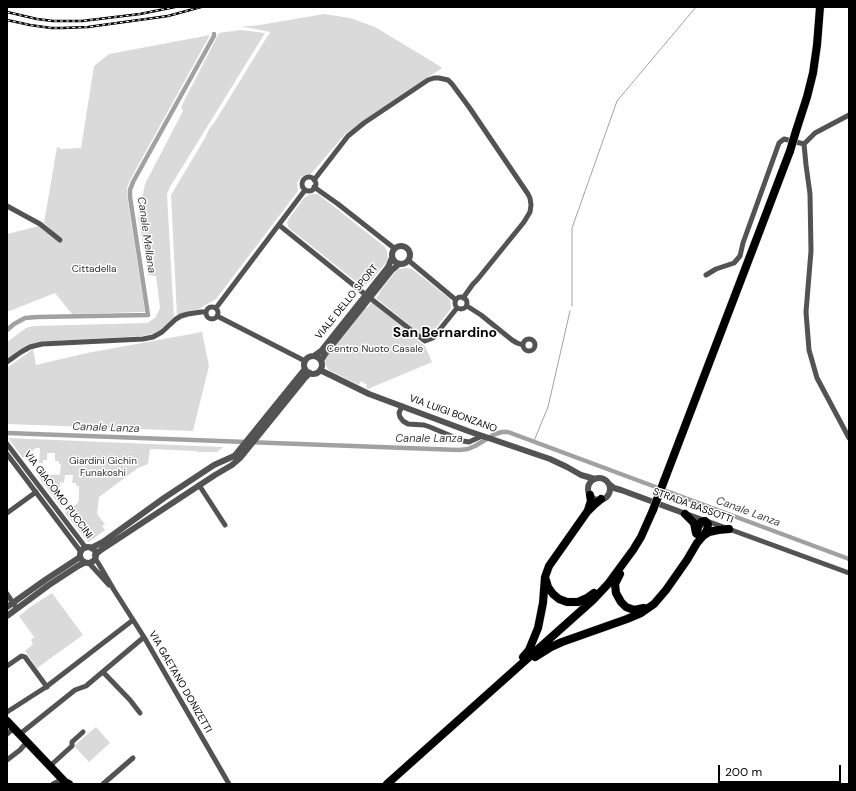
<!DOCTYPE html>
<style>
body{margin:0}
#map{position:relative;width:856px;height:791px;overflow:hidden;background:#fff;font-family:"DM Sans",sans-serif}
canvas{display:block}
.frame{position:absolute;inset:0;border:8px solid #000;pointer-events:none}
.scale{position:absolute;left:718px;top:765px;width:123px;height:18px;box-sizing:border-box;border:2px solid #000;border-top:0;padding-left:5px;font-size:12px;line-height:14px;white-space:nowrap;color:#000;-webkit-text-stroke:3px #fff;paint-order:stroke}
</style>
<div id="map">
<canvas width="856" height="791"></canvas>
<div class="frame"></div>
<div class="scale">200 m</div>
</div>
<script>
const g = document.querySelector('canvas').getContext('2d');
g.lineJoin = 'round';
function paint(path, color) { g.fillStyle = color; g.fill(path, 'evenodd'); }
const toPath = rows => new Path2D(rows.map(r => 'M' + r).join(''));
function strokePath(path, color, width, dash) { g.strokeStyle = color; g.lineWidth = width; g.lineCap = dash ? 'butt' : 'round'; g.setLineDash(dash || []); g.stroke(path); }
function write(font, color, halo, rows, align = 'center') {
  g.font = font + ' "DM Sans",sans-serif'; g.lineWidth = 3; g.setLineDash([]); g.textBaseline = 'middle'; g.strokeStyle = halo; g.fillStyle = color; for (const [text, x, y, turn = 0] of rows) {
    g.save(); g.translate(x, y); g.rotate((+turn || 0) * Math.PI / 180); g.textAlign = isNaN(turn) ? turn : align; if (halo) g.strokeText(text, 0, 0); g.fillText(text, 0, 0); g.restore();
  }
}
paint(toPath([
 [324,14,350,18,375,27,438,65,442,68,363,121,345,134,310,175,305,175,301,177,297,183,298,191,216,299,199,309,186,312,177,316,171,195,205,138,209,129,214,123,270,32,250,28,240,27,260,25],
 [240,30,249,31,265,33,170,187,167,194,174,319,160,330,152,334,142,336,41,342,29,345,19,350,7,360,7,342,26,328,33,326,147,323,155,318,160,308,156,276,148,275,138,217,145,184,183,111,181,107,219,33],
 [210,35,130,180,127,188,127,195,145,312,72,314,55,293,7,312,7,234,39,226,61,239,44,223,57,147,62,149,81,148,94,66,109,54],
 [311,194,318,194,385,247,387,251,388,260,370,282,366,284,364,288,289,228,287,223,288,220,304,198],
 [408,268,412,269,450,299,451,307,450,310,430,335,428,337,423,336,376,298,379,295,380,291,396,271,398,269],
 [372,302,425,346,432,362,368,389,366,388,367,385,361,381,359,385,329,370,327,368,325,362,327,355,365,308,367,308],
 [202,332,209,366,193,431,7,424,7,368,33,349,36,365,87,353],
 [8,438,223,447,217,452,197,452,197,451,150,449,148,464,138,468,99,497,97,514,105,524,102,526,105,530,89,542,87,541,65,513,77,504,79,500,79,486,76,486,76,483,72,483,73,475,65,475,64,483,60,482,60,487,55,487,54,496,62,497,61,507,37,475,38,474,59,475,60,474,61,464,59,464,59,461,55,461,55,453,47,453,47,460,43,460,43,463,39,463,40,448,36,448,23,458],
 [52,593,83,635,37,668,25,651,33,644,31,640,34,637,19,616,33,605],
 [96,727,110,743,89,762,74,746]
]), '#dadada');
strokePath(toPath([
 [572,306,572,228,617,101,696,7],
 [534,441,548,407,570,311]
]), '#a1a1a1', 1);
strokePath(toPath([
 [7,330,14,324,25,318,37,317,148,315,130,197,130,190,133,182,214,36,214,34],
 [7,433,459,450,468,449,475,446,495,434,502,432,508,432,849,559]
]), '#a1a1a1', 4.5);
strokePath(toPath([
 [60,240,65,244]
]), '#d9d9d9', 5, [5, 2.5]);
const primary = toPath([
 [7,721,65,782,69,784]
]);
const trunk = toPath([
 [796,131,807,97,813,73,817,45,820,7],
 [664,481,760,230,790,151],
 [588,510,591,501,590,495],
 [685,514,694,523,696,533],
 [697,534,698,527,701,522,705,521,708,524,707,530,704,535],
 [620,574,615,584,616,593,621,602,626,607,634,610,644,608],
 [546,580,548,587,553,594,559,599,567,602,578,602,587,598,594,593],
 [523,657,529,650,538,628,543,603,545,577,549,566,587,512,594,505,601,499],
 [535,657,551,647,562,642,627,619,641,613,654,604,666,590,687,560,697,543,703,536,709,532,718,530,729,529],
 [387,784,593,600,608,584,633,550,641,537,653,510]
]);
strokePath(primary, '#dbdbdb', 9);
strokePath(trunk, '#dbdbdb', 9);
strokePath(toPath([
 [849,115,815,133,804,144,806,165,810,194,811,251,806,312,809,350,817,378,849,438],
 '302 184a7 7 0 1 1 14 0a7 7 0 1 1-14 0Z',
 [314,180,348,136,364,123,428,80,434,78,439,78,448,80,452,84,469,107,528,194,530,198,531,205,530,212,524,222,477,280,473,284,463,298],
 [314,187,338,204,394,248],
 [7,206,40,224,60,240],
 [279,225,366,295],
 [408,260,456,300],
 [706,275,716,269,734,263,740,256,743,243,779,143,784,139,804,144],
 '455 303a6 6 0 1 1 12 0a6 6 0 1 1-12 0Z',
 [370,298,425,341,433,338,457,308],
 [467,306,481,315,512,340,517,343,523,345],
 '206 313a6 6 0 1 1 12 0a6 6 0 1 1-12 0Z',
 [216,308,305,190],
 [217,316,305,361],
 '523 345a6 6 0 1 1 12 0a6 6 0 1 1-12 0Z',
 [7,362,21,352,30,347,42,344,143,339,153,337,162,332,176,319,181,316,188,314,201,312,205,312],
 [402,406,399,413,400,417,403,421,408,424,424,425,430,427,463,441,469,442,482,436,484,437],
 [7,444,86,548],
 [7,454,81,552],
 [199,485,225,525],
 [7,513,36,492],
 [707,521,849,573],
 [95,558,100,566,114,590,144,637,229,784],
 [89,563,109,585],
 [7,594,15,606],
 [7,666,20,657,22,656,25,657,47,687],
 [103,672,130,700,140,713],
 [7,712,46,687,133,620],
 [7,734,14,728],
 [20,734,75,690,86,686,144,637],
 [7,760,20,750,27,742],
 [50,766,72,746,72,742,83,732],
 [53,784,59,781],
 [103,784,133,758]
]), '#535353', 5);
strokePath(toPath([
 '392 255a9 9 0 1 1 18 0a9 9 0 1 1-18 0Z',
 '304 365a9 9 0 1 1 18 0a9 9 0 1 1-18 0Z',
 [314,356,321,351,388,267,392,258],
 [321,361,325,354,392,270,399,264],
 [320,370,369,394,468,431,550,459,567,467,581,475,595,479],
 '588 489a11 11 0 1 1 22 0a11 11 0 1 1-22 0Z',
 [608,483,614,488,621,490,705,521],
 '80 555a8 8 0 1 1 16 0a8 8 0 1 1-16 0Z',
 [91,548,103,542,164,498,214,465,234,456,237,453,305,369],
 [95,555,101,550,215,475,232,465,240,458,304,379,310,373],
 [7,607,45,580,80,557],
 [7,616,49,585,78,566,84,563]
]), '#535353', 6);
strokePath(primary, '#000', 8);
strokePath(trunk, '#000', 8);
const rail = toPath([
 [7,12,37,19,53,21,82,21,140,14,175,7],
 [7,20,30,25,51,28,62,28,88,27,168,16,201,7]
]);
strokePath(rail, '#000', 2.5);
strokePath(rail, '#fff', 1, [3]);
const trunkBridge = toPath([
 [790,151,796,131],
 [653,510,664,481]
]);
strokePath(trunkBridge, '#dbdbdb', 9, []);
strokePath(trunkBridge, '#000', 8);
write('10px', '#313131', '#fff', [
 ["Cittadella",94,269],
 ["Centro Nuoto Casale",375,349],
 ["Giardini Gichin",103,461],
 ["Funakoshi",103,473]
]);
write('10px', '#000', '#fff', [
 ["VIALE DELLO SPORT",347,302,-51],
 ["VIA LUIGI BONZANO",453,414,20],
 ["VIA GIACOMO PUCCINI",58,495,53],
 ["STRADA BASSOTTI",693,506,20],
 ["VIA GAETANO DONIZETTI",180,682,60]
]);
write('italic 11px', '#424242', '#fff', [
 ["Canale Mellana",146,235,82],
 ["Canale Lanza",106,428,2],
 ["Canale Lanza",429,439],
 ["Canale Lanza",748,512,20]
]);
write('bold 14px', '#000', '#fff', [
 ["San Bernardino",445,333]
]);
</script>
